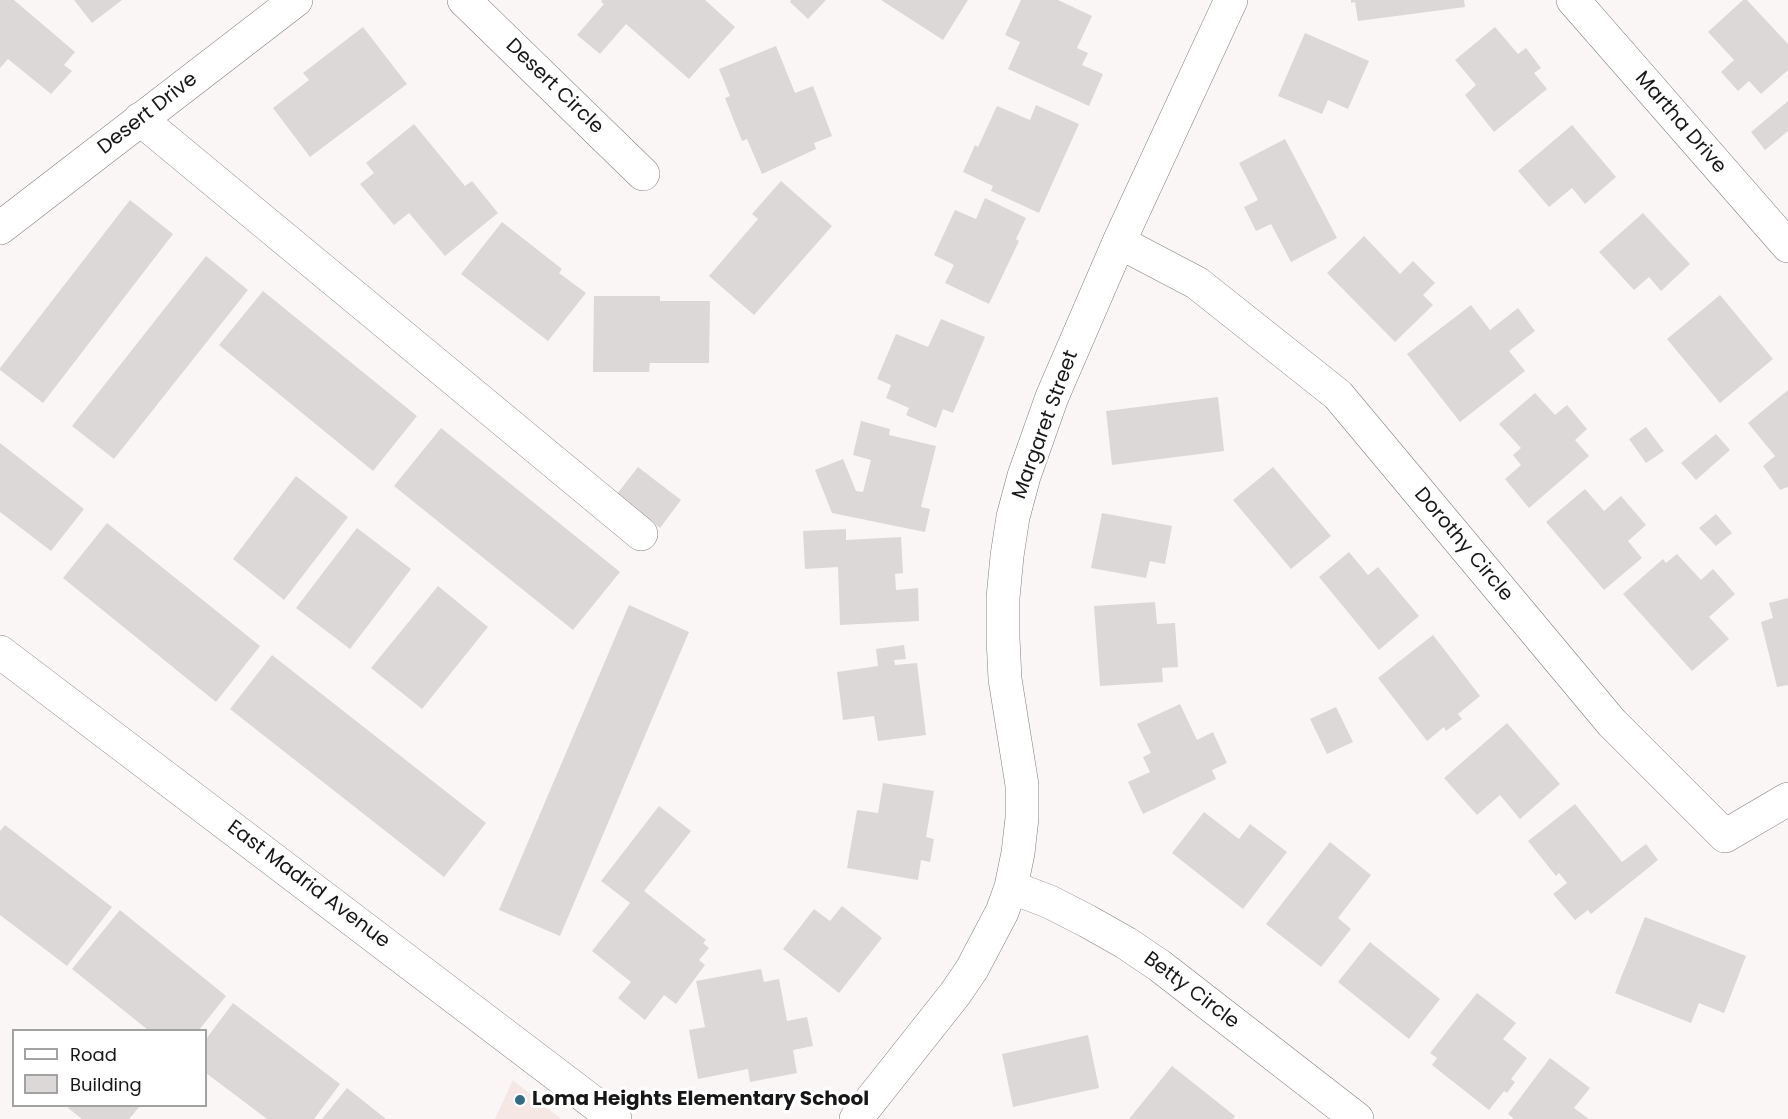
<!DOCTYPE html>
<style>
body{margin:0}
#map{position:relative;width:1788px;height:1119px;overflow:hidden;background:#f9f6f5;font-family:Poppins,sans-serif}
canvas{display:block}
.legend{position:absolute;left:12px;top:1029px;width:195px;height:78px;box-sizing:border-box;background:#fff;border:2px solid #a3a2a2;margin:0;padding:8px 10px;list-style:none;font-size:18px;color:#181717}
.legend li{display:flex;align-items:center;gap:12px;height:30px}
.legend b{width:30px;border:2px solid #a3a2a2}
</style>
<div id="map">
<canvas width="1788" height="1119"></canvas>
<ul class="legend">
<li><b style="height:8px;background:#fff"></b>Road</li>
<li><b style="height:16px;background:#dcd8d7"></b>Building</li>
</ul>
</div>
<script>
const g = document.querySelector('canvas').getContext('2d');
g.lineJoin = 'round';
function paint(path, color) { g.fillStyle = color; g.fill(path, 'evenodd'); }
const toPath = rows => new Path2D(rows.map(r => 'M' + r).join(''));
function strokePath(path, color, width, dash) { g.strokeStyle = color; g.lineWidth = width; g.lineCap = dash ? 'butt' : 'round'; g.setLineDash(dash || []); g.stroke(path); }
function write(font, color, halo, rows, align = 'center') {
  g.font = font + ' Poppins,sans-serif'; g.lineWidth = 6; g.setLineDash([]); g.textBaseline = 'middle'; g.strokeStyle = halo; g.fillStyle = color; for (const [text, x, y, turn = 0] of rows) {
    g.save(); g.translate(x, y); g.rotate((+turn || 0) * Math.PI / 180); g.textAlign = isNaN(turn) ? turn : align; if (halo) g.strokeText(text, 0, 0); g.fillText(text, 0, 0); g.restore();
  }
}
paint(toPath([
 [513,1080,561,1119,495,1119]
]), '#f4e7e4');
paint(toPath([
 [0,0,14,0,75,52,64,65,72,71,51,94,8,59,0,68],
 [74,0,122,0,92,23],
 [602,0,705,0,735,27,689,79,626,24,600,54,577,35,604,4,601,2],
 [791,0,826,0,808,19,790,2],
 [881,0,968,0,943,40],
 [1021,0,1058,0,1092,16,1077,48,1088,53,1082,65,1103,74,1089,106,1008,69,1020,42,1005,35],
 [1351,0,1464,0,1465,7,1358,21,1355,2,1351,3],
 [1743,0,1747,0,1788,44,1788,70,1761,94,1749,81,1738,91,1721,72,1734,60,1708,32],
 [363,27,407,84,310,157,273,108,309,80,303,73],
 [1495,27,1518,54,1526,48,1541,68,1534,73,1547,89,1494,132,1465,95,1476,85,1455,60],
 [1305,33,1369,61,1348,109,1328,100,1322,114,1278,96],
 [776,46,795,93,813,86,832,136,814,143,816,149,762,174,747,139,742,141,725,98,730,96,719,69],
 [1788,101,1788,131,1765,150,1751,132],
 [1036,105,1079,124,1039,213,991,191,993,186,963,172,975,145,978,147,997,106,1030,120],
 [414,124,465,186,472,181,498,213,445,256,409,213,394,225,360,184,374,173,366,163],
 [1572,125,1616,177,1585,204,1572,188,1549,207,1518,171],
 [1285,139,1337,238,1291,262,1271,224,1256,231,1244,207,1258,200,1239,163],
 [781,181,832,226,754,315,709,276,758,219,752,214],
 [985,198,1026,218,1016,239,1019,241,989,304,945,283,954,265,934,255,955,210,976,219],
 [130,200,173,234,43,403,0,370,0,368],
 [1643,213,1690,264,1661,291,1649,277,1634,290,1599,252],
 [502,222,562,269,559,273,586,293,548,341,461,274],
 [1364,236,1400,274,1413,261,1435,283,1423,295,1433,305,1395,342,1327,273],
 [206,256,248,290,114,459,72,426],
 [263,291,417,416,373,471,219,345],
 [1720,295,1773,359,1720,403,1667,339],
 [594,296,660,296,660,301,710,301,709,363,650,363,649,372,593,372],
 [1471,305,1490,330,1518,308,1535,331,1509,351,1525,371,1460,422,1407,354],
 [941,319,985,337,953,413,943,409,936,428,906,415,909,408,886,398,891,385,877,379,896,334,928,347],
 [1788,390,1788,487,1780,490,1763,466,1775,456,1748,423],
 [1535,393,1555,415,1567,405,1587,429,1575,440,1589,456,1529,508,1505,479,1521,465,1513,455,1521,448,1499,424],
 [1218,397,1224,451,1112,465,1106,411],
 [861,421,890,429,889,435,936,446,921,507,930,509,925,532,832,513,815,470,843,459,856,491,863,492,871,460,853,455],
 [1646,427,1664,451,1646,463,1629,439],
 [441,428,620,572,573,630,394,486],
 [1716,434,1730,450,1696,480,1681,463],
 [0,443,84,509,51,551,0,512],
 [638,467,681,500,660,528,617,494],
 [1273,467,1331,536,1291,569,1233,500],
 [296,476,348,517,284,600,233,559],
 [1585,489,1604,511,1621,496,1646,525,1628,541,1642,558,1604,590,1546,522],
 [1102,513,1172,526,1165,564,1150,561,1146,578,1091,568],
 [1716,514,1732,533,1716,546,1699,528],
 [107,523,260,646,216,702,63,578],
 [357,528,411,569,350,649,296,608],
 [846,529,846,540,901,537,903,573,895,574,896,590,918,588,919,621,840,625,838,567,805,569,803,531],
 [1349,552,1368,575,1378,567,1419,616,1379,650,1319,577],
 [1677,554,1701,580,1713,569,1735,594,1709,617,1729,639,1692,671,1623,594,1663,559,1666,563],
 [438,586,488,627,422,709,371,668],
 [1788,598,1788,685,1777,687,1761,622,1773,618,1769,603],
 [1155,602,1157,624,1175,623,1178,667,1162,668,1163,682,1100,686,1094,606],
 [629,605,689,632,560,936,499,910],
 [1433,635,1480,696,1458,714,1462,719,1446,731,1444,727,1427,741,1378,678],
 [904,645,906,659,894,660,895,665,917,663,926,735,878,741,874,716,843,720,837,672,878,666,876,649],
 [272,655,486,823,444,877,230,709],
 [1180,704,1197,740,1213,732,1227,763,1212,770,1216,779,1143,814,1128,782,1150,772,1143,757,1151,753,1137,724],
 [1336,707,1353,742,1327,754,1310,719],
 [1507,723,1560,784,1520,819,1500,795,1477,815,1444,778],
 [883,783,934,791,926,837,934,839,930,862,921,860,918,880,847,868,857,810,878,813],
 [1575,804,1622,862,1646,844,1658,860,1591,914,1588,910,1575,920,1553,894,1567,883,1559,873,1556,876,1528,841],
 [659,806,691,831,644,891,706,940,703,943,709,948,699,960,705,965,676,1004,664,995,645,1020,618,998,631,982,592,951,630,903,601,881],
 [1204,812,1239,839,1250,824,1287,852,1243,909,1172,853],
 [5,825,112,907,67,966,0,915,0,831],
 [1330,842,1371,875,1338,918,1351,929,1321,967,1266,924],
 [842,906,882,938,839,993,783,949,814,909,830,921],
 [120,910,226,996,199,1030,148,1030,72,969],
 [1645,917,1746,956,1724,1013,1699,1003,1691,1023,1615,993],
 [1370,942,1440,999,1409,1039,1338,982],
 [761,969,764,982,779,979,787,1021,807,1017,813,1046,793,1050,797,1073,750,1082,748,1069,698,1079,689,1030,705,1027,696,981],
 [1477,993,1516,1023,1503,1039,1527,1058,1511,1079,1515,1082,1507,1093,1504,1091,1489,1110,1432,1065,1437,1058,1430,1053],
 [233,1003,340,1084,314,1119,267,1119,206,1073,206,1039],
 [1088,1035,1099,1088,1013,1107,1002,1054],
 [1550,1058,1590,1088,1574,1108,1589,1119,1514,1119,1508,1114],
 [1172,1066,1235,1116,1233,1119,1129,1119],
 [347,1088,386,1119,322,1119],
 [70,1106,140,1106,129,1119,82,1119,68,1108]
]), '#dcd8d7');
const minor = toPath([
 [464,0,643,174],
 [1573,0,1788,246],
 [140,119,641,534],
 [0,228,296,0],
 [1119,242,1197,283,1338,395,1612,723,1725,836,1788,799],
 [0,652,615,1119],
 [1011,887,1050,902,1087,921,1126,943,1160,966,1357,1119],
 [856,1119,955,994,972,969,1002,912,1011,887,1018,853,1022,818,1022,785,1005,679,1003,638,1003,598,1007,556,1013,517,1024,476,1052,397,1119,242,1231,0]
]);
strokePath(minor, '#827e7d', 34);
strokePath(minor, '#fff', 33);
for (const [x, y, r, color] of [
 [520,1100,6,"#306d84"]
]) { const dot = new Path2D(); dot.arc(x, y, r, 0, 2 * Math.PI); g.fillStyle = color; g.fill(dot); strokePath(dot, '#fff', 2); }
write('20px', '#181717', '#fff', [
 ["Desert Circle",554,87,44],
 ["Desert Drive",148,114,-38],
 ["Martha Drive",1680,123,49],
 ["Margaret Street",1046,425,-70],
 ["Dorothy Circle",1463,545,50],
 ["East Madrid Avenue",308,885,37],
 ["Betty Circle",1191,991,37]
]);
write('bold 20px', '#181717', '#fff', [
 ["Loma Heights Elementary School",532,1100]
], 'left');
</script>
